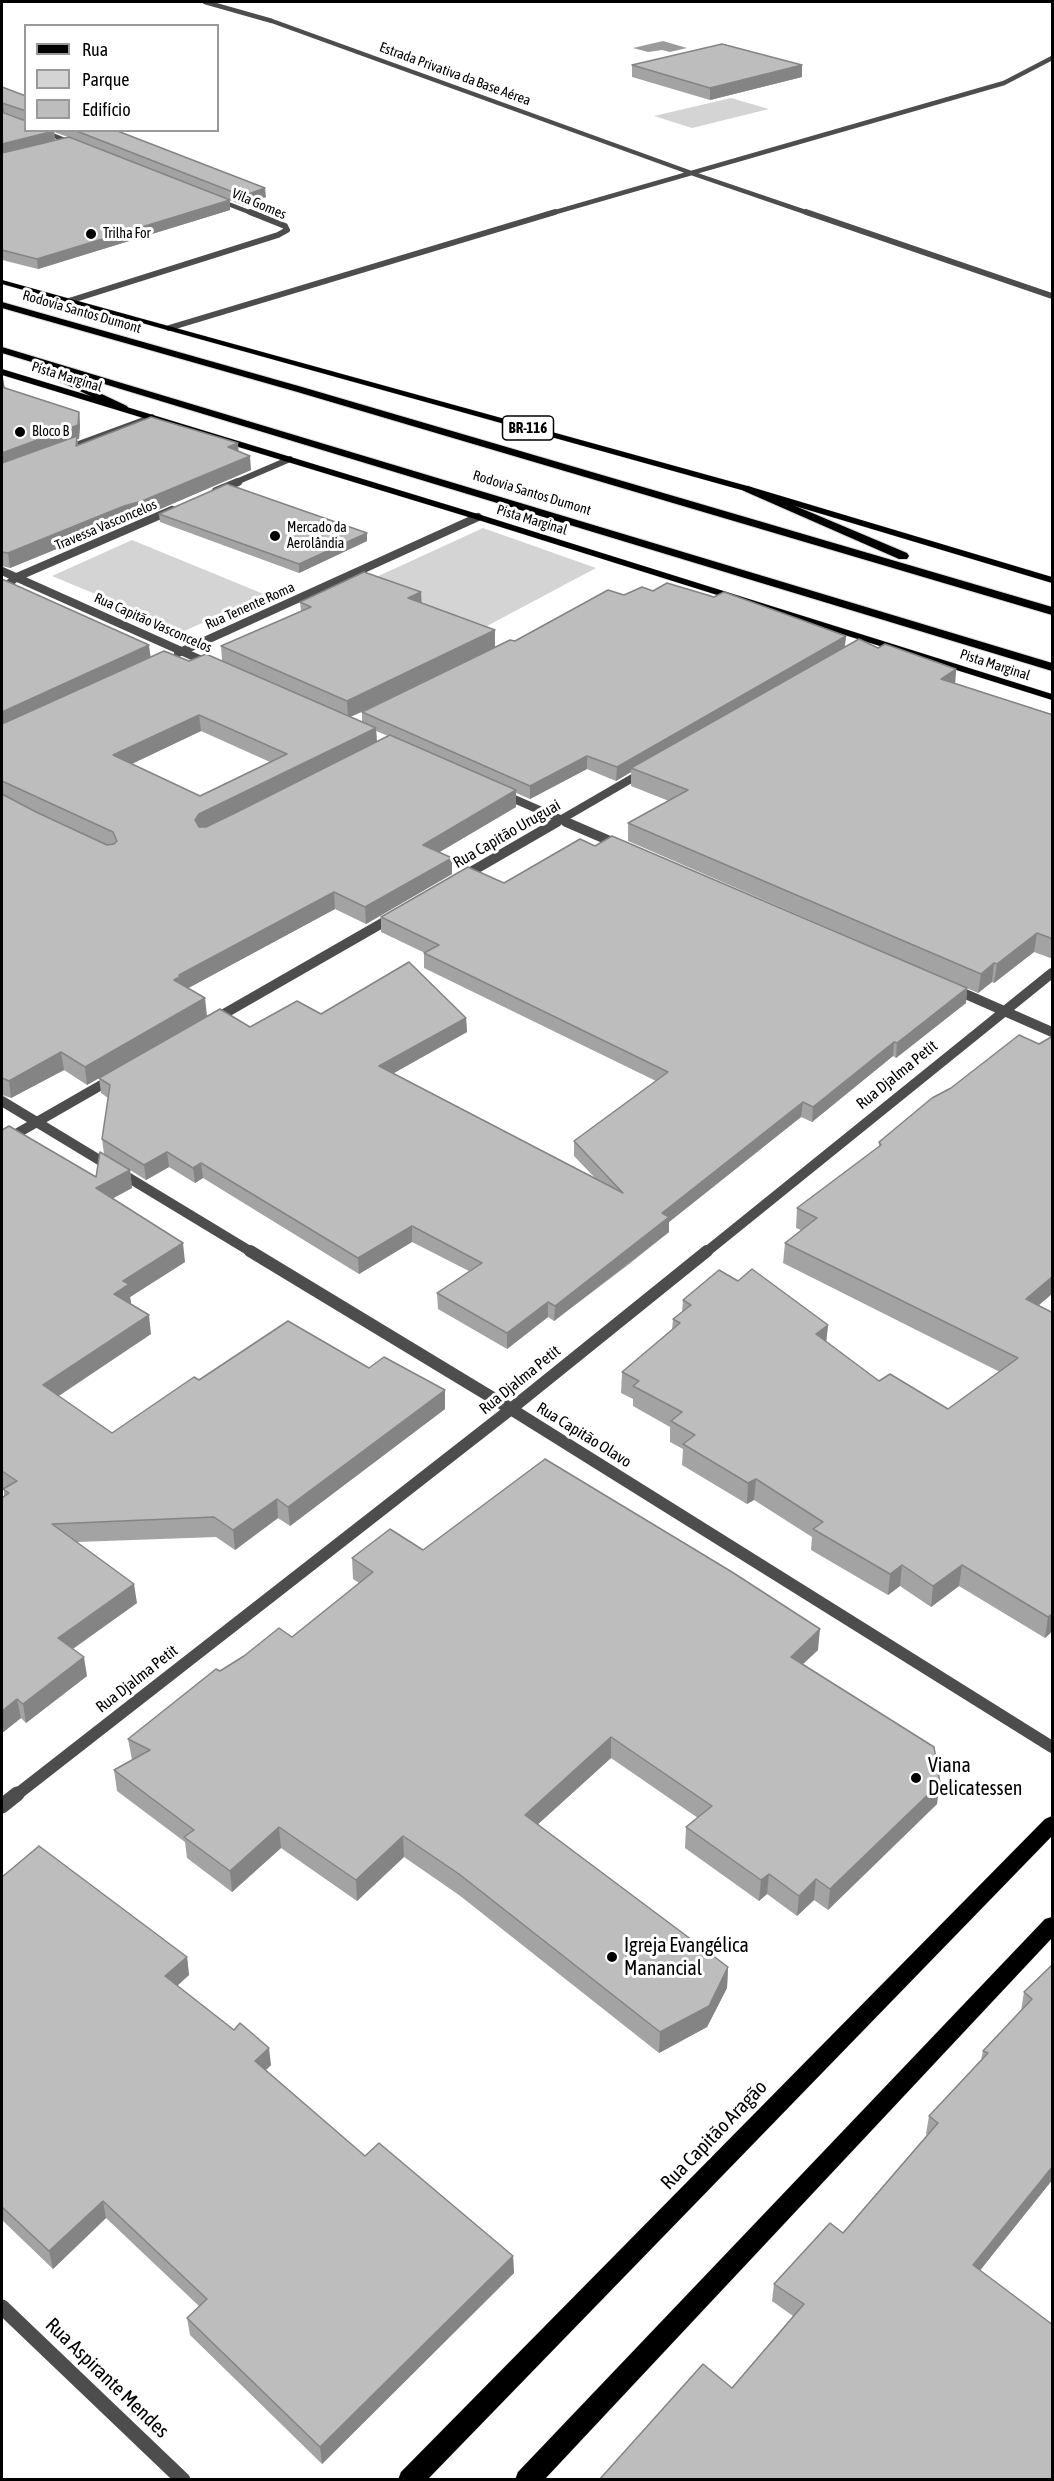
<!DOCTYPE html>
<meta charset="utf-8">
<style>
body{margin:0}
#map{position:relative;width:1054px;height:2481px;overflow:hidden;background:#fff;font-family:"Asap Condensed",sans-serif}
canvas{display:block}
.frame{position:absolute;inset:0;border:3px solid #000;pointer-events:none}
.legend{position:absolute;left:24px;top:24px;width:195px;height:108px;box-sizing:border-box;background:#fff;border:2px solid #999;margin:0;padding:8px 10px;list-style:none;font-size:18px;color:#000}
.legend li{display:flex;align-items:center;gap:12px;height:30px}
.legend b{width:30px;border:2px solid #999}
</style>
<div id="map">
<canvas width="1054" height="2481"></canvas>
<div class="frame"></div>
<ul class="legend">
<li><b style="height:8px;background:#000"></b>Rua</li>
<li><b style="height:16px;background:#d4d4d4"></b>Parque</li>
<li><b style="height:16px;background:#bdbdbd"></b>Edifício</li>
</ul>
</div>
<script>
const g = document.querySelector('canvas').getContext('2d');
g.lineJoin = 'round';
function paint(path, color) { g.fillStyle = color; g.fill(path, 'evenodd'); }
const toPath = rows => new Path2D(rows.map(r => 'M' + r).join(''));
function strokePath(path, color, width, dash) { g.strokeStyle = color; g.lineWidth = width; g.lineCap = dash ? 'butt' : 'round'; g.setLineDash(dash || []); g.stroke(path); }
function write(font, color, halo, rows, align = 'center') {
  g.font = font + ' "Asap Condensed",sans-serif'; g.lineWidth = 6; g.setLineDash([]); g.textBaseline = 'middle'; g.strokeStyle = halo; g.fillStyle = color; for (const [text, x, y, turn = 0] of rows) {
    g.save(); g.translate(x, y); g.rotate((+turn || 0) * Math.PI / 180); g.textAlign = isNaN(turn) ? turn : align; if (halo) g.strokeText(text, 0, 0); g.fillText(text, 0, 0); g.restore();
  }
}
paint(toPath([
 [731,98,769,109,692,128,654,116],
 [483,528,596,568,487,626,361,584],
 [132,540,266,595,184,631,52,576]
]), '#d4d4d4');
paint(toPath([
 [663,41,687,48,670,52,662,50,648,52,633,48]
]), '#9b9b9b');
const major = toPath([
 [2,280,751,487,1052,577,1052,583,745,491,2,284,2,280],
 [2,369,481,515,1052,694,1052,700,475,519,2,375,2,369],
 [1052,1816,1052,1836,427,2480,398,2480,401,2472,1045,1819,1052,1816],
 [1052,1917,1052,1938,544,2480,515,2480,518,2472,1045,1919,1052,1917]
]);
const highway = toPath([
 [2,302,302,387,1052,607,1052,615,294,391,2,308,2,302],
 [2,347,1052,663,1052,671,2,353,2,347],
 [53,371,127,406,128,408,123,411,119,410,49,376,48,374,53,371],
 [748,486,907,553,909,556,907,559,899,559,744,491,742,489,748,486]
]);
strokePath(major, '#dbdbdb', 1);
strokePath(highway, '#dbdbdb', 2);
strokePath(toPath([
 [205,2,272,21,694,174,811,214],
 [40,130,72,143],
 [218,200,254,214],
 [549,214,1004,83,1052,58]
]), '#4d4d4d', 4.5);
strokePath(toPath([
 [806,212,1052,296],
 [69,301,278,235,287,230,285,226,250,212],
 [169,328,555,212],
 [65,449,152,417],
 [234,483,290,459]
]), '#4d4d4d', 6);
strokePath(toPath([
 [216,491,238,482],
 [2,571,208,663],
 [2,589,17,577,172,510],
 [178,653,478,517],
 [505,795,569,823],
 [555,823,643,772]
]), '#4d4d4d', 8);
strokePath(toPath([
 [566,822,617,844],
 [462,877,557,822],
 [954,989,1052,1032],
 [215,1019,391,918],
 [2,1101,253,1253],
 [2,1142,110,1080],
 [705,1253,1052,973]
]), '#4d4d4d', 10);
strokePath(toPath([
 [250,1251,511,1409,1052,1747],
 [15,1796,511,1409,707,1251]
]), '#4d4d4d', 12);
strokePath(toPath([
 [2,1806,17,1794],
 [2,2307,183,2480]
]), '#4d4d4d', 15);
paint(major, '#000');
paint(highway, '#000');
paint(toPath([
 [632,65,802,77,710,100,632,77],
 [2,87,26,96,26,130,115,130,266,197,244,206,230,200,230,210,38,269,2,260],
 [3,112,4,112,24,120,23,120],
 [54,132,68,137,55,140],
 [2,376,5,388,79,412,80,426,79,439,77,439,78,445,239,452,251,470,144,516,125,521,10,568,2,566],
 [159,514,367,541,299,573,160,522],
 [2,579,151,657,189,661,222,661,221,646,301,611,300,602,422,603,495,647,515,641,624,595,653,591,714,597,846,636,845,647,878,648,956,669,955,683,1053,715,1053,959,1034,952,994,983,992,982,978,993,628,841,628,823,669,801,631,786,631,772,616,781,587,769,530,799,516,793,516,807,439,852,452,874,366,924,335,909,188,988,207,1016,87,1085,64,1070,11,1098,2,1095],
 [362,712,362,722,350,717],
 [201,731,270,762,200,796,131,764],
 [376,731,388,736,377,742],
 [595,846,967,988,966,1003,896,1058,893,1056,812,1122,801,1117,669,1222,669,1232,628,1265,554,1321,548,1317,507,1349,438,1309,437,1293,469,1271,412,1242,359,1274,203,1178,195,1183,169,1167,146,1180,130,1170,132,1188,113,1198,185,1262,130,1297,131,1303,129,1304,151,1334,59,1396,112,1433,199,1380,369,1368,445,1409,290,1526,278,1518,235,1550,216,1537,77,1542,137,1603,73,1649,87,1676,26,1723,21,1718,2,1733,2,1498,4,1496,4,1489,2,1488,2,1130,96,1177,104,1154,102,1139,108,1098,101,1093,99,1078,250,1027,321,1014,466,1018,467,1032,393,1073,595,1178,574,1156,574,1141,656,1081,424,968,424,953,425,953,381,932,381,917,504,883],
 [1053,1036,1053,1293,1038,1306,1053,1313,1053,1631,1045,1638,959,1586,931,1607,900,1586,888,1595,811,1550,812,1537,754,1500,747,1504,682,1465,683,1449,670,1442,670,1427,633,1406,633,1399,621,1393,622,1372,672,1330,673,1319,682,1312,683,1300,738,1281,828,1325,826,1341,879,1381,948,1409,1000,1372,783,1263,785,1243,801,1230,796,1228,797,1208,879,1147,879,1142],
 [423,1550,818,1650,803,1664,937,1804,828,1910,814,1900,797,1916,767,1894,759,1901,685,1848,686,1827,698,1818,611,1758,538,1824,728,1967,727,1988,707,2027,659,2053,459,1895,404,1857,357,1901,281,1848,232,1892,187,1858,185,1842,117,1791,114,1770,132,1760,128,1739,220,1671,292,1637,359,1583,353,1579,352,1558],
 [2,1877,187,1957,189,1975,177,1986,271,2065,266,2070,365,2156,513,2256,514,2273,322,2464,190,2335,187,2318,199,2306,106,2218,53,2269,2,2220],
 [1053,1964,1053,2179,980,2270,732,2388,793,2316,772,2301,774,2284,843,2233,927,2135,926,2134,929,2116,981,2060,983,2051,1021,2011,1024,1992]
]), '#a3a3a3');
paint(toPath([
 [802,65,802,77,710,100,710,88],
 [2,103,3,103,4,112,2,113],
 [54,131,55,141,2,153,2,144],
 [265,188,266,197,244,206,243,196],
 [230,200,230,210,38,269,37,259],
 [3,377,5,391,2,392,2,378],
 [79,412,80,426,79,439,77,439,78,450,2,468,2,453],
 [238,443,239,457,228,447],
 [250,456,251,470,144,516,125,521,10,568,8,553],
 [367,533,367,541,299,573,299,564],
 [421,592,422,608,408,598],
 [495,630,495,647,348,718,347,701],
 [846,636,844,649,631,768,631,772,616,781,617,767],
 [149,645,151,660,2,729,2,712],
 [956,669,955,686,941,679],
 [199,715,201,731,115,772,113,755],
 [376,728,377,744,201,831,195,820,199,814],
 [587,756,587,769,530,799,530,786],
 [516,790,516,807,423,862,423,845],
 [452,858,452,874,366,924,365,907],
 [334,892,335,909,183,991,174,980,179,975],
 [1037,933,1034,952,994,983,997,964],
 [994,963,992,982,978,993,981,974],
 [967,988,966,1003,896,1058,897,1043],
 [205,998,207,1016,87,1085,85,1067],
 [466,1018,467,1032,380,1081,379,1066],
 [894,1042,893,1056,812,1122,813,1107],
 [61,1052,64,1070,11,1098,9,1081],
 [803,1102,801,1117,669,1222,669,1232,554,1321,555,1306,662,1213],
 [167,1152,169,1167,146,1180,144,1165],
 [201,1163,203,1178,195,1183,193,1168],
 [130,1170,132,1188,99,1206,96,1188],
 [412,1226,412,1242,359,1274,358,1258],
 [183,1243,185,1262,130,1297,131,1303,116,1313,114,1294,123,1281],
 [1053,1276,1053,1293,1022,1319,1026,1299],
 [548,1302,548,1317,507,1349,507,1333],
 [149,1315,151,1334,46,1404,43,1385],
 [828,1325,826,1345,816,1334],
 [445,1390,445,1409,290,1526,288,1507],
 [756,1479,754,1500,747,1504,748,1483],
 [277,1499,278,1518,235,1550,233,1530],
 [902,1565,900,1586,888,1595,890,1574],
 [962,1565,959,1586,931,1607,933,1586],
 [134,1584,137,1603,61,1657,58,1638],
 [1053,1613,1052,1631,1045,1638,1048,1617],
 [820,1629,818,1650,789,1677,791,1657],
 [84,1657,87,1676,26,1723,23,1704],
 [17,1699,21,1718,2,1733,2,1711],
 [611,1737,611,1758,525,1836,525,1815],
 [940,1783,937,1804,828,1910,830,1889],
 [279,1827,281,1848,232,1892,230,1871],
 [403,1836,404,1857,357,1901,356,1880],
 [769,1874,767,1894,759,1901,761,1880],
 [816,1879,814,1900,797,1916,799,1896],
 [187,1957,189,1975,168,1994,165,1976],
 [728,1967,727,1988,707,2027,659,2053,660,2032],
 [269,2048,271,2065,257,2078,255,2061],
 [1053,2166,1053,2179,970,2283,973,2265],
 [103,2201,106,2218,53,2269,49,2251],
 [513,2256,514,2273,322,2464,320,2447]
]), '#848484');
const building = toPath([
 [722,44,802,65,710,88,632,65,722,44],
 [2,87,26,96,26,111,2,103,2,87],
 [2,112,23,120,26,119,26,130,54,131,2,144,2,112],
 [74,130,115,130,265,188,243,196,74,130],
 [69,137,230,200,37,259,2,250,2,153,69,137],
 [2,387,79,412,78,425,2,453,2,387],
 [151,417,238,443,228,447,250,456,142,501,124,506,8,553,2,552,2,463,77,436,76,446,151,417],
 [227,484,367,533,299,564,159,514,227,484],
 [364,572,421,592,408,598,495,630,347,701,221,646,311,607,300,602,364,572],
 [2,579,149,645,2,712,2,579],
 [667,583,714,597,724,592,846,636,617,767,587,756,530,786,362,712,510,640,515,641,608,590,624,595,642,587,653,591,667,583],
 [859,639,878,648,885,644,956,669,941,679,1053,715,1053,939,1037,933,997,964,994,963,981,974,628,823,688,790,631,768,859,639],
 [164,651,189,661,206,654,376,728,199,814,195,820,199,827,206,827,237,812,390,735,516,790,423,845,452,858,365,907,334,892,179,975,181,976,174,980,205,998,85,1067,61,1052,9,1081,2,1078,2,794,36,812,107,845,114,844,117,841,113,832,2,781,2,724,164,651],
 [199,715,287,754,200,796,113,755,199,715],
 [612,836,967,988,897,1043,894,1042,813,1107,803,1102,662,1213,669,1217,628,1249,555,1306,548,1302,507,1333,437,1293,482,1263,412,1226,358,1258,201,1163,193,1168,167,1152,144,1165,102,1139,110,1085,99,1078,220,1009,250,1027,297,1001,321,1014,409,962,466,1018,379,1066,623,1193,574,1141,668,1072,424,953,439,945,381,917,468,867,504,883,580,839,595,846,612,836],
 [1019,1035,1039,1044,1053,1036,1053,1276,1026,1299,1053,1313,1053,1613,1048,1617,962,1565,933,1586,902,1565,890,1574,813,1529,823,1522,756,1479,748,1483,683,1444,695,1435,671,1421,682,1412,633,1386,639,1381,622,1372,680,1323,673,1319,691,1305,683,1300,719,1270,738,1281,752,1269,828,1325,816,1334,879,1381,890,1374,948,1409,1018,1358,785,1243,817,1218,797,1208,881,1145,879,1142,932,1098,951,1088,1019,1035],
 [9,1126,96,1177,100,1152,130,1170,96,1188,183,1243,123,1281,129,1284,114,1294,149,1315,43,1385,112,1433,194,1377,199,1380,288,1321,369,1368,384,1357,445,1390,288,1507,277,1499,233,1530,214,1517,52,1524,134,1584,58,1638,84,1657,23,1704,17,1699,2,1711,2,1498,9,1493,3,1489,17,1481,2,1471,2,1130,9,1126],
 [545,1459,732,1572,820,1629,791,1657,934,1747,940,1783,830,1889,816,1879,799,1896,769,1874,761,1880,686,1827,712,1806,611,1737,525,1815,728,1967,709,2006,660,2032,459,1874,403,1836,356,1880,279,1827,230,1871,184,1837,194,1830,114,1770,150,1750,128,1739,216,1669,220,1671,244,1656,279,1628,292,1637,373,1572,352,1558,390,1529,423,1550,545,1459],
 [39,1846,187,1957,165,1976,234,2030,240,2023,269,2048,255,2061,365,2156,379,2143,513,2256,320,2447,187,2318,207,2299,103,2201,49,2251,2,2207,2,1877,39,1846],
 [1053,1964,1053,2166,973,2265,1053,2325,1053,2480,599,2480,703,2364,732,2388,804,2304,774,2284,830,2223,843,2233,938,2123,929,2116,988,2053,983,2051,1032,1999,1024,1992,1053,1964]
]);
paint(building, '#bdbdbd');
strokePath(building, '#848484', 1.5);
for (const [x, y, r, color] of [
 [91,234,6,"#000"],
 [20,432,6,"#000"],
 [275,536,6,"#000"],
 [916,1778,6,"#000"],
 [612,1957,6,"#000"]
]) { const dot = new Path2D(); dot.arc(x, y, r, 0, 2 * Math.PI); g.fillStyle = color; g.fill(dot); strokePath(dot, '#fff', 2); }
write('14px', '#000', '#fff', [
 ["Estrada Privativa da Base Aérea",455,74,20],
 ["Vila Gomes",259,204,23],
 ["Rodovia Santos Dumont",82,312,16],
 ["Pista Marginal",67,377,17],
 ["Rodovia Santos Dumont",532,493,17],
 ["Pista Marginal",532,520,17],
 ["Travessa Vasconcelos",106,525,-23],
 ["Rua Tenente Roma",250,606,-24],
 ["Rua Capitão Vasconcelos",153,623,24],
 ["Pista Marginal",995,665,18]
]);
write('14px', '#000', '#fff', [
 ["Trilha For",103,234],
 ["Bloco B",32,432],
 ["Mercado da",287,528],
 ["Aerolândia",287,544]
], 'left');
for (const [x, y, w] of [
 [528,428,51]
]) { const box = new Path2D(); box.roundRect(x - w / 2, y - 12, w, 24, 4.5); g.fillStyle = '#fff'; g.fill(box); strokePath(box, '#000', 1.5); }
write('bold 15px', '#000', null, [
 ["BR-116",528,428]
]);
write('16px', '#000', '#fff', [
 ["Rua Capitão Uruguai",507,834,-30],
 ["Rua Djalma Petit",897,1075,-39],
 ["Rua Djalma Petit",520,1380,-39],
 ["Rua Capitão Olavo",584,1435,32],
 ["Rua Djalma Petit",137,1679,-38]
]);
write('20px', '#000', '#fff', [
 ["Viana",928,1766],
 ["Delicatessen",928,1789],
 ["Igreja Evangélica",624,1946],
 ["Manancial",624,1969]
], 'left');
write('20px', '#000', '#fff', [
 ["Rua Capitão Aragão",714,2135,-46],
 ["Rua Aspirante Mendes",107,2378,44]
]);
</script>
